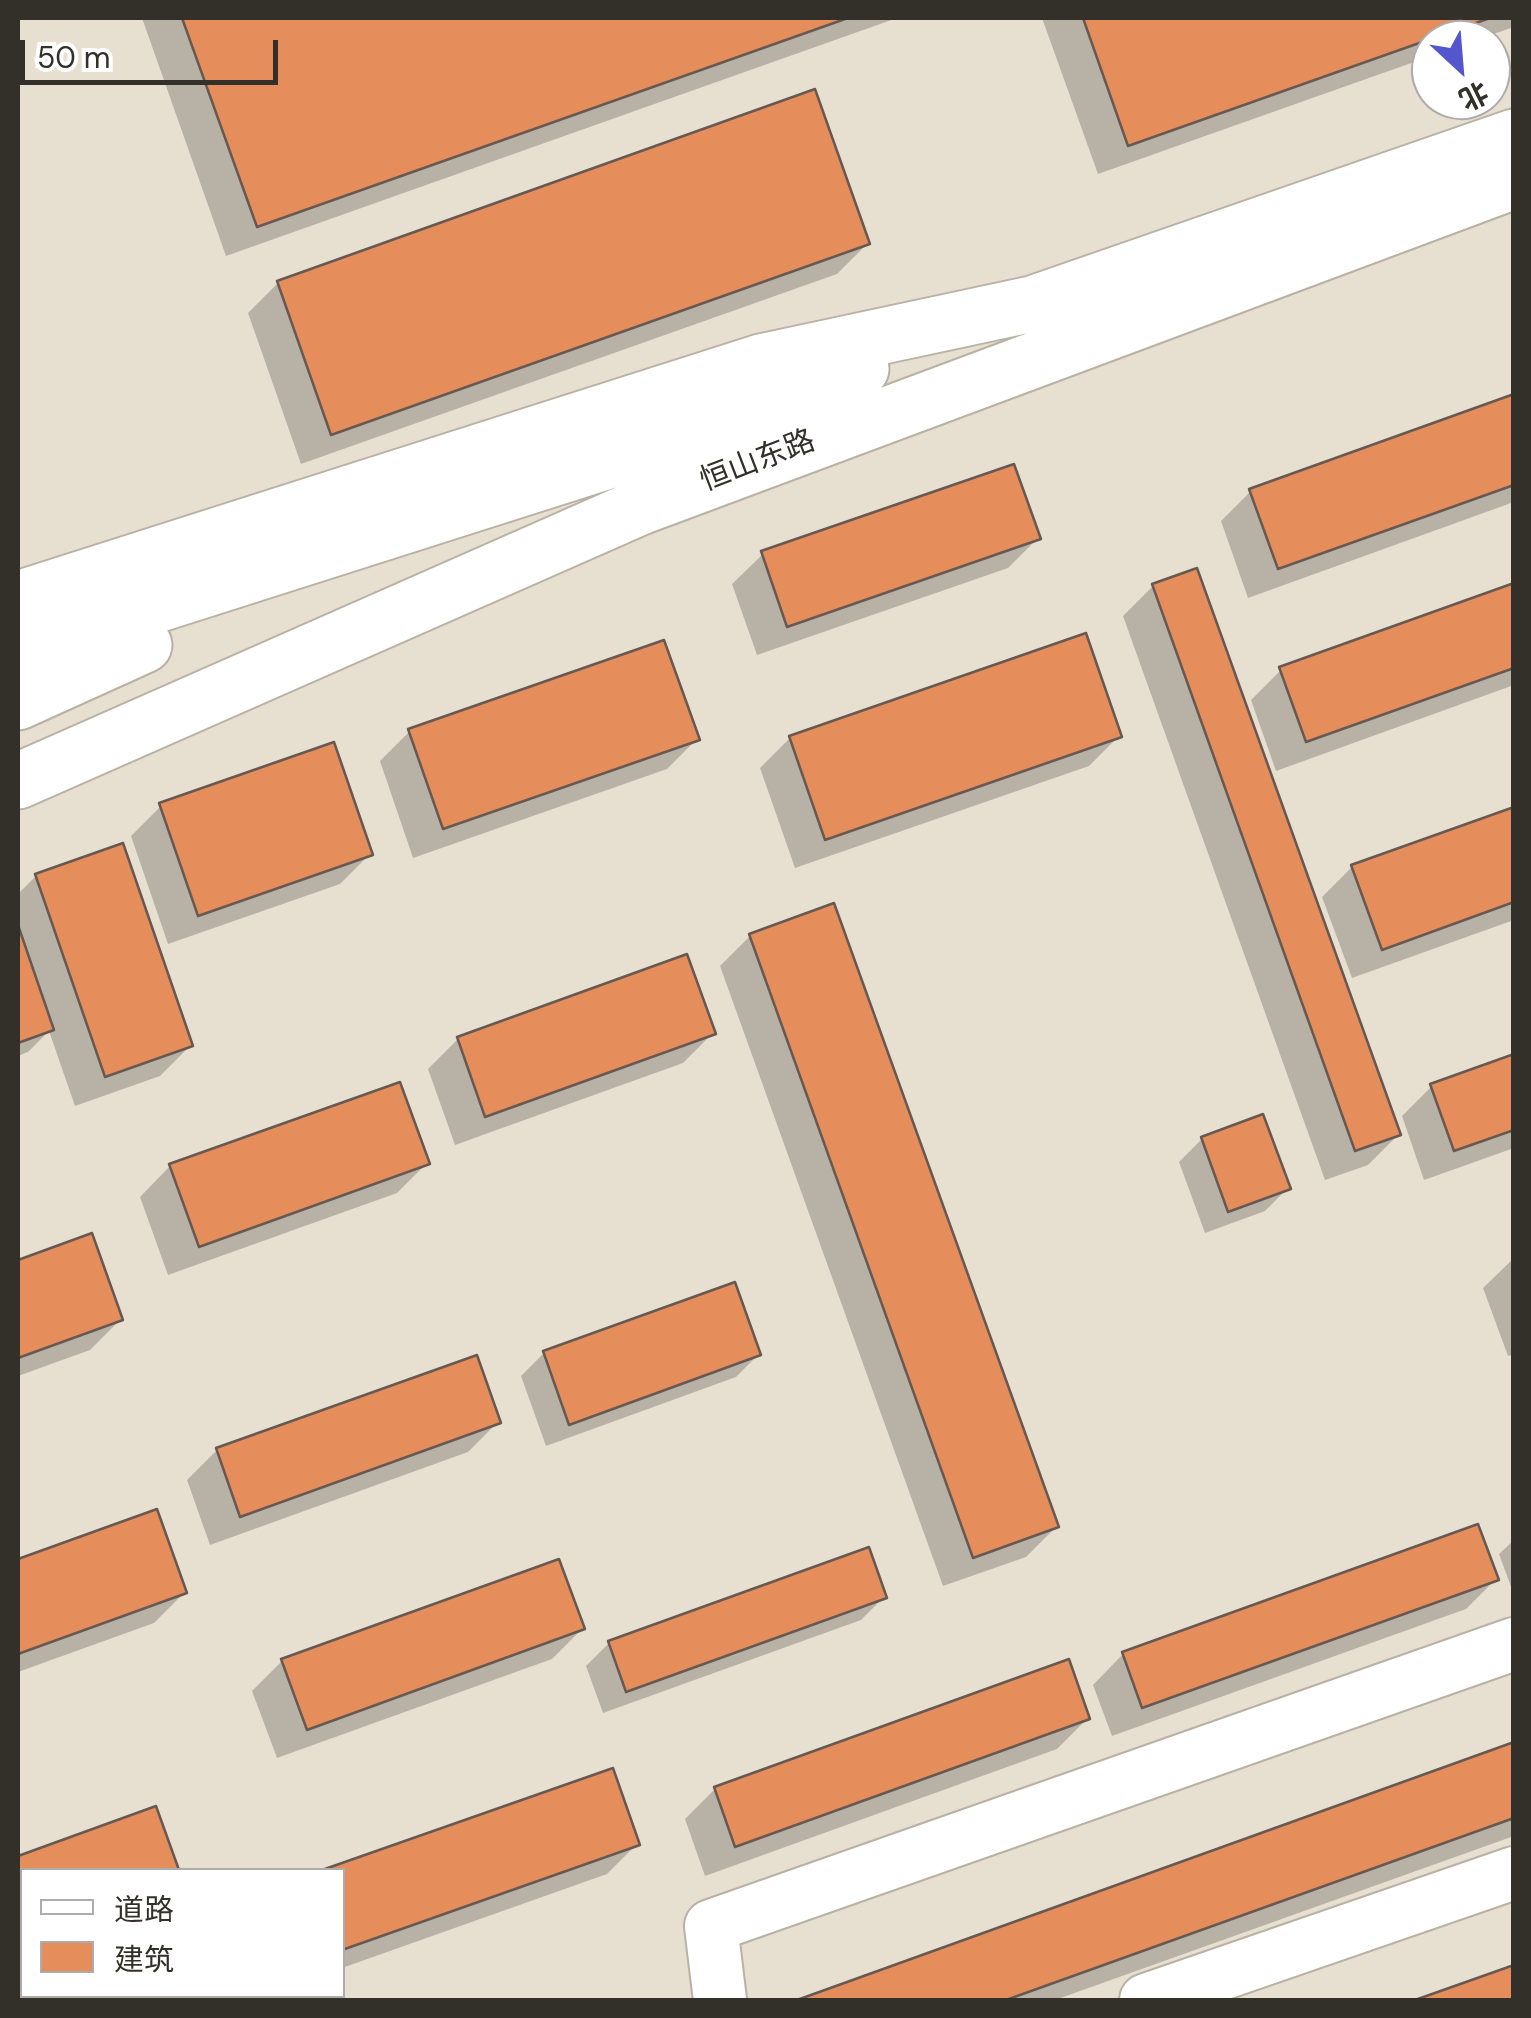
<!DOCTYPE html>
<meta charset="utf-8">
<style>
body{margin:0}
#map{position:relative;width:1531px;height:2018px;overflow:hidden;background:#e7dfd0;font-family:"DM Sans","Noto Sans SC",sans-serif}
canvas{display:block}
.frame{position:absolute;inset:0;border:20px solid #33302a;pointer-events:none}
.legend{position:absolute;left:20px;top:1868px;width:325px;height:130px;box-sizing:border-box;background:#fff;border:2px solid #adacaa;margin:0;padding:12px 18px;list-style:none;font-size:30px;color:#33302a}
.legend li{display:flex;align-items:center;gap:20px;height:50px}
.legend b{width:50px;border:2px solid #adacaa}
.north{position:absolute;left:1411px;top:20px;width:100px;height:100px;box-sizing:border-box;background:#fff;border:2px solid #adacaa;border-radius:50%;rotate:154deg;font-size:28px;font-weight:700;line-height:40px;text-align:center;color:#33302a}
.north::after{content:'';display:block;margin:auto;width:35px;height:45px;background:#5356cd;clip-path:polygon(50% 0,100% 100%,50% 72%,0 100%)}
.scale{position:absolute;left:20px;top:40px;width:258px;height:45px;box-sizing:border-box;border:5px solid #33302a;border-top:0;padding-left:12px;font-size:30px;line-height:35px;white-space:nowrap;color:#33302a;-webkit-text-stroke:8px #fff;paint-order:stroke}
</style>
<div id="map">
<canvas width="1531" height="2018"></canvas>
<div class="frame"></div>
<ul class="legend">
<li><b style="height:12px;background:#fff"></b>道路</li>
<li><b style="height:28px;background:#e68d5c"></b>建筑</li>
</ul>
<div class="north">北</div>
<div class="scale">50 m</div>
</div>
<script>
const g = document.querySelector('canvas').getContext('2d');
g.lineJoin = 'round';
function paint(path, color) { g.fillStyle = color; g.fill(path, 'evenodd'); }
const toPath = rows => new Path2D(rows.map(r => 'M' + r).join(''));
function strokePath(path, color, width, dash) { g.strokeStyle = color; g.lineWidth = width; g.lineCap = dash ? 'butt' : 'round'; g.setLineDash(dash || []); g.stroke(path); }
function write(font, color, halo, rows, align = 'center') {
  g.font = font + ' "DM Sans","Noto Sans SC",sans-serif'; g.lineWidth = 8; g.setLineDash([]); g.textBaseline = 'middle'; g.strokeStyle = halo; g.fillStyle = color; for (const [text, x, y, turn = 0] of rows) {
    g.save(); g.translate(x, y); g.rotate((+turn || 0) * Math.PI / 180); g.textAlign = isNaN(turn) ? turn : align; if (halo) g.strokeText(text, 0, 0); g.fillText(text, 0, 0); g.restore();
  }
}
paint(toPath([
 [142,18,897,18,226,256],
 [1042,18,1514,18,1514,27,1476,40,1431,40,1431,56,1098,174],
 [867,244,837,274,301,464,248,313,278,283],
 [1514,397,1514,502,1248,598,1221,521,1251,491],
 [1038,538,1008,568,757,655,732,584,763,554],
 [1153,586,1398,1135,1368,1165,1325,1180,1123,616],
 [1514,586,1514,685,1276,771,1251,700,1281,670],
 [410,731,697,739,667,769,413,858,380,761],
 [1119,736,1089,766,795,868,760,768,790,738],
 [161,806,370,854,340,884,168,944,131,836],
 [1514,809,1514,920,1352,978,1322,897,1352,867],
 [36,876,190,1046,160,1076,75,1106,49,1031,28,1052,18,1056,18,894],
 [750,936,1056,1527,1026,1557,943,1586,720,966],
 [713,1033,683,1063,455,1145,428,1069,458,1039],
 [1514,1057,1514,1148,1424,1180,1402,1116,1432,1086],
 [1202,1139,1288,1188,1265,1211,1205,1233,1179,1162],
 [427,1163,397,1193,168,1275,140,1197,170,1166],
 [91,1236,120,1320,90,1350,18,1376,18,1262],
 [1514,1258,1514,1354,1508,1356,1483,1288],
 [544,1353,758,1355,736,1377,546,1446,521,1376],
 [498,1422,468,1452,210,1545,187,1480,217,1450],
 [155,1512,184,1593,154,1623,18,1672,18,1561],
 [1514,1540,1514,1595,1499,1554],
 [1496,1579,1466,1609,1112,1736,1093,1685,1123,1654],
 [884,1597,861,1620,603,1713,586,1666,609,1643],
 [582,1629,552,1659,277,1758,252,1691,282,1661],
 [1087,1719,1057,1749,705,1876,685,1819,715,1789],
 [1514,1745,1514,1836,1055,2000,804,2000],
 [611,1771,637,1844,607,1874,342,1968,342,1870,330,1870],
 [154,1810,176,1870,22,1870,22,1993,18,1995,18,1859]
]), '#0003');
const building = toPath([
 [182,18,848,18,257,227,182,18],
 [1083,18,1490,18,1128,146,1083,18],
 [815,89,870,244,331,435,277,281,815,89],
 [1514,394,1514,485,1278,569,1249,489,1514,394],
 [1014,464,1041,539,787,627,761,551,1014,464],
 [1197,568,1401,1135,1355,1151,1152,584,1197,568],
 [1514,583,1514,668,1306,742,1279,667,1514,583],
 [1086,633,1122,737,825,840,789,736,1086,633],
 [664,640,700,740,443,829,408,729,664,640],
 [334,742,373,855,198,916,159,803,334,742],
 [1514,807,1514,902,1382,950,1351,865,1514,807],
 [123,843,193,1046,105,1077,35,874,123,843],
 [834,903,1059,1527,973,1558,749,934,834,903],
 [18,925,54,1030,18,1043,18,925],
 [687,954,716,1034,485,1117,457,1037,687,954],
 [1514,1054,1514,1130,1454,1151,1430,1084,1514,1054],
 [400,1082,430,1164,199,1247,169,1164,400,1082],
 [1263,1114,1291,1189,1228,1212,1201,1137,1263,1114],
 [92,1233,123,1320,18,1358,18,1260,92,1233],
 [735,1282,761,1355,569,1425,543,1351,735,1282],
 [477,1355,501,1423,240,1517,216,1448,477,1355],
 [157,1509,187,1593,18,1654,18,1559,157,1509],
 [1478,1524,1499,1580,1142,1708,1122,1652,1478,1524],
 [869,1547,887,1598,626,1692,608,1641,869,1547],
 [559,1559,585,1629,307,1730,281,1659,559,1559],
 [1069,1659,1090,1719,735,1847,714,1787,1069,1659],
 [1514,1742,1514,1818,1006,2000,797,2000,1514,1742],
 [613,1768,640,1845,342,1950,342,1870,322,1870,613,1768],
 [156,1806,179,1870,22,1870,22,1911,18,1897,18,1856,156,1806],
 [1514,1965,1514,2000,1415,2000,1514,1965]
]);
paint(building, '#e68d5c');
strokePath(building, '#675952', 2.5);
const minor = toPath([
 [720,2000,711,1926,1514,1644],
 [1146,2000,1514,1873]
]);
const major = toPath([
 [18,599,761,362,1032,304,1514,137],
 [18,649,674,440,861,369],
 [18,702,144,645],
 [18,781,640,507,1514,181]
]);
strokePath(minor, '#b9b1a3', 56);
strokePath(major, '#b9b1a3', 59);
strokePath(minor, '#fff', 52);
strokePath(major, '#fff', 55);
write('30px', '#33302a', '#fff', [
 ["恒山东路",758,462,-21]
]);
</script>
